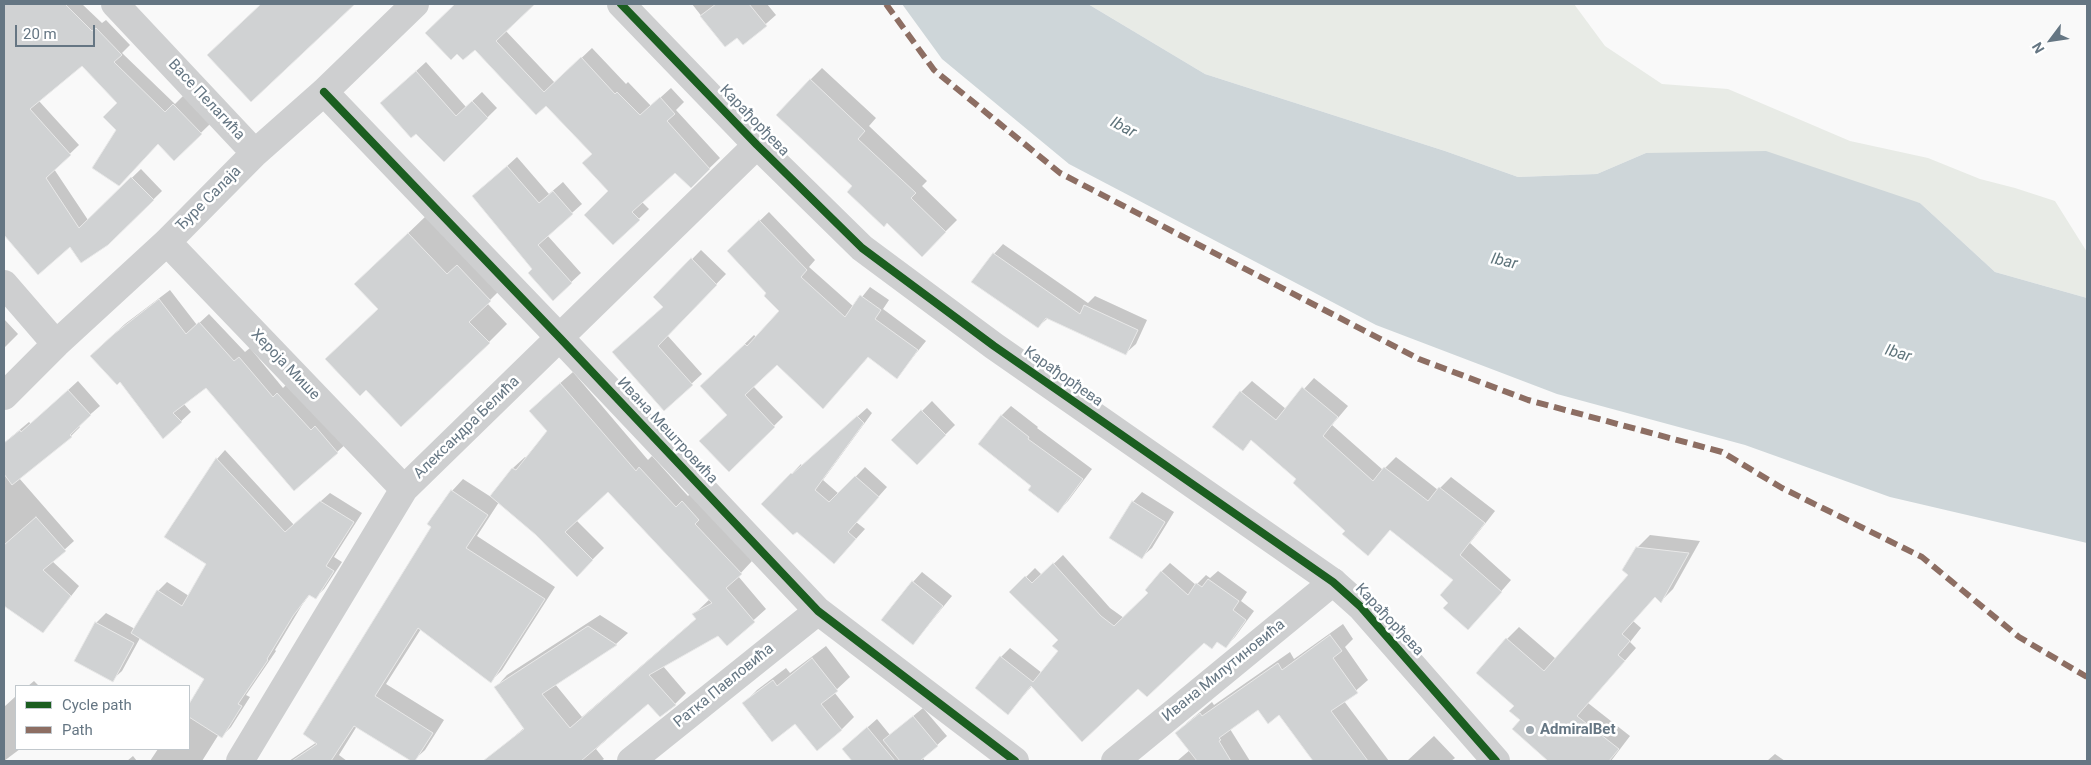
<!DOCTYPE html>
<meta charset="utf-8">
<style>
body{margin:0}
#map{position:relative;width:2091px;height:765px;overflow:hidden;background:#f9f9f9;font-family:Roboto,sans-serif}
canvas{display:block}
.frame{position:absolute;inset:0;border:5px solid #657683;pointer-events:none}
.legend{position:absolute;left:15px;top:685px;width:175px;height:65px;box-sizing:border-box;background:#fff;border:1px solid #c1c8cd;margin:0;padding:6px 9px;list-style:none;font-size:15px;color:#657683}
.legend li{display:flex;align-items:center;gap:10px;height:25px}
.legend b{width:25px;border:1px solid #c1c8cd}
.north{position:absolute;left:2026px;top:15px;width:50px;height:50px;-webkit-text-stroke:4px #fff;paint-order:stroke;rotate:239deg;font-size:14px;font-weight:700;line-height:20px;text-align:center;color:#657683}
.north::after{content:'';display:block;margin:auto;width:18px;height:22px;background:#657683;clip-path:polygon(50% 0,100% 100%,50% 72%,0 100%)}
.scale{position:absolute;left:15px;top:25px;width:80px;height:22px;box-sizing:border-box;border:2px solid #657683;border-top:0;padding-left:6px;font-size:15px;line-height:18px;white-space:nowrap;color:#657683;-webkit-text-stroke:4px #fff;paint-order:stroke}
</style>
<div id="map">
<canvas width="2091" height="765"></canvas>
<div class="frame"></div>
<ul class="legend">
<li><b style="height:6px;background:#1b5e20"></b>Cycle path</li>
<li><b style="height:6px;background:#8d6e63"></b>Path</li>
</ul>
<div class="north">N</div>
<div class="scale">20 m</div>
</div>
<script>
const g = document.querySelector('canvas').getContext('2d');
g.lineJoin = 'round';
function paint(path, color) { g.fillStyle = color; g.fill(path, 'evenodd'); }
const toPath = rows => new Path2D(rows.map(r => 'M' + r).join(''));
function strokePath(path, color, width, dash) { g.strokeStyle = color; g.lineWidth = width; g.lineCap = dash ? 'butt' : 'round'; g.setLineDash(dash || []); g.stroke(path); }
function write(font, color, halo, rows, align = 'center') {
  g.font = font + ' Roboto,sans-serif'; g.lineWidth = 5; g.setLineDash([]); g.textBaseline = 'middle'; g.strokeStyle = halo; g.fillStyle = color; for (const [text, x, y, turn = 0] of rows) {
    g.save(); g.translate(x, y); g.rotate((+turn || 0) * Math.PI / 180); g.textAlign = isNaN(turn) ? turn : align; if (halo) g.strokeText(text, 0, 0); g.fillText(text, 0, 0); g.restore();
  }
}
paint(toPath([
 [1088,4,1574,4,1605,46,1662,84,1728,89,1850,141,1928,158,1980,179,2015,188,2055,201,2087,252,2087,298,1995,272,1920,203,1646,153,1597,174,1518,177,1445,151,1205,74]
]), '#e8ebe6');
paint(toPath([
 [902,4,1088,4,1205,74,1445,151,1518,177,1597,174,1646,153,1766,151,1920,203,1995,272,2087,298,2087,543,1890,497,1745,445,1557,394,1376,325,1069,164,942,59]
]), '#ced6d9');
paint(toPath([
 [4,4,82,4,102,23,106,20,130,45,122,53,175,104,183,96,210,124,174,159,158,143,118,129,118,103,82,64,39,101,79,145,54,169,88,220,141,169,162,191,108,244,71,245,20,236,4,217],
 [262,4,352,4,251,100,233,31],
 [457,4,533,4,505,30,555,83,592,48,626,84,628,82,651,106,671,88,684,102,676,110,720,158,691,186,675,171,642,202,649,209,613,244,610,191,594,154,546,104,475,48,437,22],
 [692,4,767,4,776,15,743,44,737,36,725,46],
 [426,62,466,107,482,92,497,108,444,160,391,94],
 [822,68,876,118,869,126,927,181,922,186,957,220,922,255,854,186,810,80],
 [517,157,549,194,563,182,582,204,547,235,581,273,553,299,484,187],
 [769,212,815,260,809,267,854,307,870,287,889,300,883,309,926,341,897,377,869,356,832,398,777,364,753,386,783,417,729,470,729,415,711,377,754,335,756,337,781,311,768,293,728,251],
 [426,216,508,282,487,303,507,324,489,342,379,309,374,266],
 [1003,244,1088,303,1095,296,1147,320,1136,344,1126,353,1048,318,1038,327,994,254],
 [701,250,726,274,667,335,702,374,664,409,614,352,664,306,655,297],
 [170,290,197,325,209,314,245,352,250,348,283,388,287,384,347,443,337,452,206,386,183,403,191,412,163,438,101,346,125,324],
 [4,319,18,334,4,348],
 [573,372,648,460,652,456,688,496,694,490,752,561,738,576,766,609,727,644,718,634,663,666,686,693,675,704,648,703,596,749,604,759,601,761,501,761,494,754,524,728,496,687,507,675,600,615,628,633,616,644,555,684,582,717,697,618,694,614,710,599,608,490,576,520,604,548,577,575,537,534,499,502,477,536,555,587,502,670,491,681,421,629,386,684,444,720,425,750,413,761,357,726,339,755,347,761,289,761,317,742,452,491,463,479,491,497,513,468,525,457,527,458,548,431,542,399],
 [1314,378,1348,406,1332,425,1383,470,1396,457,1438,490,1451,477,1495,511,1470,543,1511,580,1478,618,1450,603,1455,580,1390,530,1347,531,1298,479,1252,439,1242,449,1241,392,1252,381,1286,409],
 [78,381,100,406,78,425,80,427,71,436,19,478,74,541,52,561,79,586,43,632,4,594,4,443,29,422,31,424],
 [932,401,955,425,917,463,893,440],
 [1011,406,1038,427,1037,428,1092,469,1068,501,1058,511,1032,486,1001,416],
 [867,408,872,413,823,480,839,494,865,467,887,487,856,522,865,529,834,563,763,504,801,464,802,466],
 [225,450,294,525,330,493,362,513,334,557,342,562,324,589,315,598,310,594,302,605,275,650,276,651,246,695,250,697,231,727,222,736,219,734,202,761,150,761,158,749,189,749,189,707,206,679,140,638,122,671,112,680,96,623,106,613,135,629,158,591,167,582,189,596,207,564,217,459],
 [1142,492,1174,512,1152,548,1142,557,1133,502],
 [1650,535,1700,541,1673,589,1661,601,1655,596,1633,621,1641,628,1630,642,1636,648,1588,703,1630,736,1611,761,1552,761,1514,729,1522,720,1516,706,1507,639,1519,627,1556,659,1630,575,1637,548],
 [1063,555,1110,608,1124,618,1150,592,1161,572,1170,563,1196,585,1206,575,1210,578,1218,571,1247,592,1241,601,1254,611,1235,637,1226,646,1218,641,1212,647,1204,641,1138,687,1032,686,1008,713,1001,657,1010,648,1042,673,1059,651,1060,640,1011,592,1035,568,1042,575],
 [922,572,952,596,913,644,913,582],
 [1343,624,1353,639,1345,647,1368,680,1344,701,1389,761,1315,761,1279,714,1258,709,1230,729,1250,761,1177,761,1190,750,1176,733,1188,722,1212,702,1214,705,1290,652,1294,659],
 [826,646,850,677,834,692,854,717,841,730,744,703,757,690,786,668,790,673],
 [34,681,39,686,28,686],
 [16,696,16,749,20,749,4,761,4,707],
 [923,708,947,736,923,758,925,761,853,761,843,749,877,719,890,735],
 [1434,736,1455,758,1451,761,1407,761],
 [1775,754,1785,761,1767,761],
 [133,756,137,761,127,761]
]), '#0003');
const building = toPath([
 [4,4,65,4,92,31,96,28,122,55,114,62,165,112,173,104,202,134,174,161,158,144,119,186,92,168,116,130,103,117,117,103,82,66,30,109,71,155,46,178,79,228,131,177,154,200,108,245,81,263,70,247,38,275,4,235,4,4],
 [261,4,355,4,251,102,207,55,261,4],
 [455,4,535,4,496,41,544,92,581,57,615,94,617,92,640,115,660,97,675,114,667,121,710,169,691,188,675,173,632,212,640,220,613,245,584,215,608,191,582,163,592,154,546,106,536,115,475,50,463,60,457,54,451,60,425,33,455,4],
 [716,4,749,4,767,26,743,45,737,38,725,47,700,16,716,4],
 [416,71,456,116,472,101,488,118,444,162,416,134,411,138,380,103,416,71],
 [810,79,865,131,858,139,916,193,911,198,946,232,922,257,887,223,884,227,847,192,852,186,776,115,810,79],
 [507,166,539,203,553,191,573,214,538,245,572,283,553,301,528,273,532,269,472,196,507,166],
 [759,220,807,270,801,277,845,317,860,295,881,310,875,319,918,350,897,379,868,357,823,409,777,365,745,395,775,427,729,472,699,441,727,415,700,386,745,344,747,346,779,311,764,296,766,293,727,251,759,220],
 [408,233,447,274,457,265,491,301,469,322,490,343,401,427,366,390,360,396,325,359,378,309,354,284,408,233],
 [993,253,1080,314,1084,305,1138,330,1126,355,1046,318,1038,328,971,282,993,253],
 [691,258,717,285,658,346,693,385,664,411,612,352,663,307,653,297,691,258],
 [159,299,186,334,199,322,234,361,239,357,273,397,277,393,311,430,315,426,338,453,294,491,206,388,173,413,182,422,163,439,120,382,117,385,90,356,114,334,159,299],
 [560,383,636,471,639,467,676,507,682,501,699,520,695,524,742,574,726,588,755,622,727,646,718,636,649,675,676,705,660,717,648,704,581,761,483,761,524,729,494,687,588,626,617,645,542,694,570,728,696,619,692,614,712,603,608,492,565,532,593,560,577,577,536,535,490,496,512,468,516,470,547,431,529,411,560,383],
 [1302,387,1338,417,1323,436,1373,481,1384,467,1428,501,1439,487,1485,523,1460,555,1502,592,1468,630,1443,608,1448,603,1440,595,1453,580,1390,530,1368,556,1342,534,1345,531,1293,483,1296,479,1251,440,1243,451,1212,427,1240,391,1276,420,1302,387],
 [68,390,91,415,70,435,72,437,12,485,4,474,4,443,20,430,21,432,68,390],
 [921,410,946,435,917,465,891,440,921,410],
 [1001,415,1029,437,1028,439,1083,479,1058,513,1028,490,1031,486,978,444,1001,415],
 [857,416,864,423,815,490,829,502,855,476,879,497,848,532,856,539,834,564,797,532,793,535,761,504,791,473,792,474,857,416],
 [216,458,285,532,320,501,354,522,326,566,334,571,316,599,309,595,293,616,267,659,268,660,238,704,242,706,222,738,189,717,189,704,204,679,131,633,157,590,182,606,206,564,164,537,216,458],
 [451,490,488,515,466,548,545,599,491,683,418,628,375,696,433,733,415,761,411,761,354,726,331,761,292,761,317,744,303,734,431,527,427,524,451,490],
 [1132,501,1165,522,1142,559,1109,538,1132,501],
 [36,517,66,551,43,570,71,596,43,633,4,606,4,545,36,517],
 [1636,547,1689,553,1661,603,1655,597,1622,634,1630,641,1618,655,1625,661,1577,716,1619,749,1609,761,1548,761,1512,729,1520,720,1509,711,1514,706,1476,673,1506,638,1544,671,1628,575,1622,570,1636,547],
 [1053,563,1101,616,1114,626,1148,593,1145,590,1161,571,1188,595,1196,583,1202,587,1208,579,1239,601,1233,610,1246,620,1226,648,1217,642,1212,649,1204,643,1147,697,1138,689,1082,742,1031,686,1008,715,975,688,1000,656,1033,682,1058,651,1052,646,1058,640,1009,592,1025,576,1032,583,1053,563],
 [912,581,943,606,913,645,881,620,912,581],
 [95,622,134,643,113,682,74,661,95,622],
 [1330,635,1342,651,1333,658,1358,693,1331,711,1368,761,1313,761,1279,715,1268,724,1258,710,1219,738,1221,740,1219,741,1231,761,1197,761,1175,733,1200,713,1202,716,1278,663,1282,670,1330,635],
 [812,658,838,691,821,704,842,730,817,751,795,724,772,742,742,703,773,680,777,686,812,658],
 [913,716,938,746,920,761,900,761,883,740,913,716],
 [867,727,895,761,852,761,842,749,867,727]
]);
paint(building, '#d0d2d3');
strokePath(building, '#e8e8e8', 1);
strokePath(toPath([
 [115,4,255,153],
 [324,92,560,338,818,611,1015,761],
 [167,242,404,489],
 [4,284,56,344],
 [4,396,56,344,167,242,255,153,324,92,415,4],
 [240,761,404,489,757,145],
 [631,761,818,611],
 [1115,761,1333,582]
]), '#cecfd0', 28);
strokePath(toPath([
 [621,4,757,145,862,248,994,346,1333,582,1361,607,1496,761]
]), '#cecfd0', 28);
strokePath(toPath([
 [886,4,934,70,1060,173,1419,359,1528,400,1722,452,1782,488,1922,557,2019,637,2087,677]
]), '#8d6e63', 6, [12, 6]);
strokePath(toPath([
 [621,4,757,145,862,248,994,346,1333,582,1361,607,1496,761],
 [324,92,560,338,818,611,1015,761]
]), '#1b5e20', 8);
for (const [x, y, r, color] of [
 [1530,730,5,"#99a4ac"]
]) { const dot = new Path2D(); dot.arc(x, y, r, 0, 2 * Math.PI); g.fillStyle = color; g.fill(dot); strokePath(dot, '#fff', 2); }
write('15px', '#657683', '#fff', [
 ["Васе Пелагића",206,100,47],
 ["Карађорђева",754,121,46],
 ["Ђуре Салаја",209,199,-45],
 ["Хероја Мише",285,365,46],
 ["Карађорђева",1063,377,35],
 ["Александра Белића",467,428,-44],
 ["Ивана Мештровића",667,431,47],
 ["Карађорђева",1389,620,47],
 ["Ивана Милутиновића",1224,671,-39],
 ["Ратка Павловића",724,686,-39]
]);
write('bold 15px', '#657683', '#fff', [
 ["AdmiralBet",1540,730]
], 'left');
write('italic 16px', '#60757c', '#fff', [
 ["Ibar",1123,128,28],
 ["Ibar",1504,262,13],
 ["Ibar",1898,354,17]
]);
</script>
